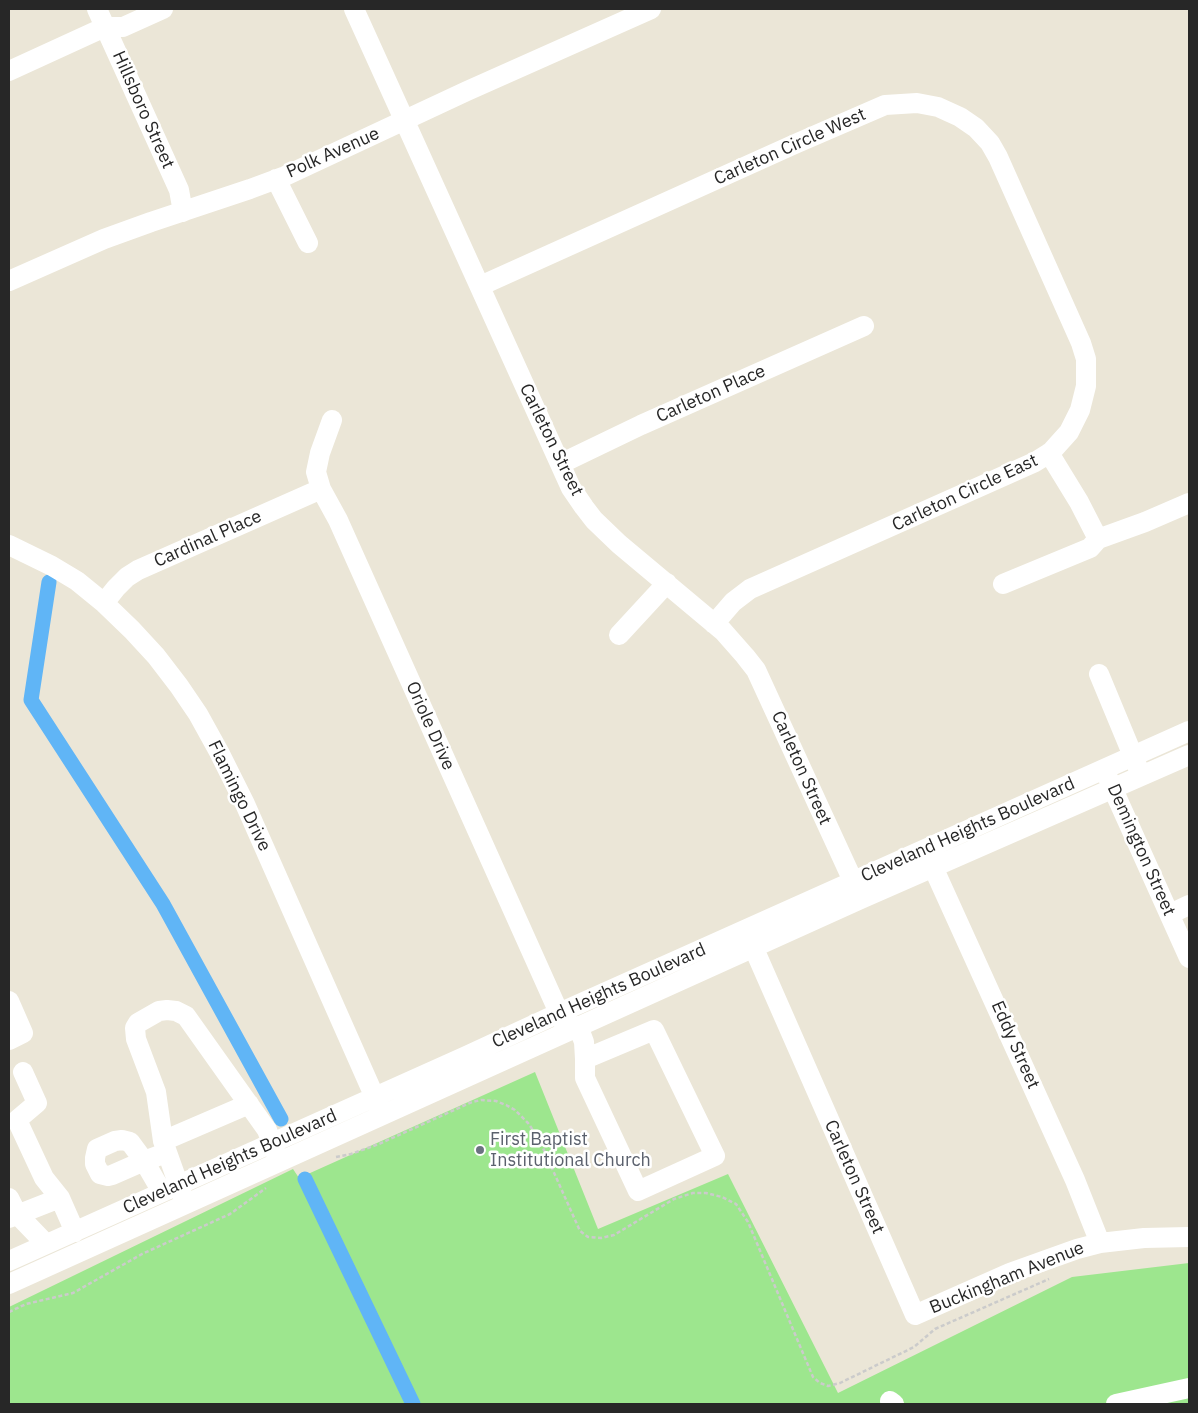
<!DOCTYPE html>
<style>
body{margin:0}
#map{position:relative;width:1198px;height:1413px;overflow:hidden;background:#ebe6d7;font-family:"IBM Plex Sans",sans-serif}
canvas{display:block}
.frame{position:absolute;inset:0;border:10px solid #272727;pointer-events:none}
</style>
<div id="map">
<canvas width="1198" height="1413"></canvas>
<div class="frame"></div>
</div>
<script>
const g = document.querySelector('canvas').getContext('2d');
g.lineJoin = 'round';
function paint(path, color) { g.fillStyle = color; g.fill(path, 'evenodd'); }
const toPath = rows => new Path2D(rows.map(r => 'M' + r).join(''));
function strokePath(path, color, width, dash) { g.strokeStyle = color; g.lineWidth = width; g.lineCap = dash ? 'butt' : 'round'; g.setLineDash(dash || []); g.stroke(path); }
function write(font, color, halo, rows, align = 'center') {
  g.font = font + ' "IBM Plex Sans",sans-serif'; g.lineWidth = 5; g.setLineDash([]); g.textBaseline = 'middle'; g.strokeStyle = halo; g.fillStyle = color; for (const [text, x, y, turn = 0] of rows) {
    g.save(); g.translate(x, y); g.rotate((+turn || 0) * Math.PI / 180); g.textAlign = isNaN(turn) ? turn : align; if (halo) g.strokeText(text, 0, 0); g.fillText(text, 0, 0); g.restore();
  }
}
paint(toPath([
 [535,1072,598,1229,728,1174,838,1393,1072,1277,1189,1263,1189,1404,9,1404,9,1307,293,1169,299,1178]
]), '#9de68e');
strokePath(toPath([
 [49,582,31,700,163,904,281,1119],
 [305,1179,413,1404]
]), '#60b5f6', 15);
strokePath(toPath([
 [336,1157,351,1154,379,1144,472,1102,481,1100,496,1101,506,1105,515,1110,528,1123,539,1139,580,1231,588,1237,601,1238,614,1235,674,1199,693,1193,706,1193,722,1197,736,1204,748,1222,813,1377,820,1383,828,1386,840,1383,914,1347,935,1329,1049,1279],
 [9,1312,26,1304,73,1293,142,1254,230,1214,266,1188]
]), '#cbcbcb', 2.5, [4, 2.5]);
strokePath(toPath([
 [97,9,179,190,183,212],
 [354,9,571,488,584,507,594,520,619,544,723,631,745,656,756,670,859,894],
 [9,71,105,27,123,27,163,9],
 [276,179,308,243],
 [9,281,104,239,151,222,250,189,285,176,467,91,651,9],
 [480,286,795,144,885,105,917,103,938,107,960,117,976,128,990,143,998,157,1081,343,1086,359,1086,386,1080,410,1069,432,1051,452,1035,462,750,589,733,602,714,624],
 [332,420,320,453,316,472,321,489,338,520,564,1024],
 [1049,453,1079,502,1098,539,1145,522,1189,503],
 [560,464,641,425,864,326],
 [9,545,52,566,77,581,104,603,132,630,156,656,179,686,198,714,219,752,245,804,380,1109],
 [1003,584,1090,548,1098,539],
 [104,603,116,588,127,577,138,570,321,489],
 [619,635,667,583],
 [1099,674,1138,768],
 [1108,778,1189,958],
 [928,856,1075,1180,1100,1243],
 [1170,914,1189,905],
 [748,935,915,1315,1010,1273,1077,1249,1100,1243,1144,1238,1189,1237],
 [9,1001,23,1033,9,1040],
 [578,1026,584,1042,585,1059,585,1078,638,1191,715,1156,654,1030,585,1059],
 [23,1072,37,1103,17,1120,44,1178,60,1198,75,1232],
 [163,1141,249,1104],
 [162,1192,144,1161,130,1142,122,1140,115,1141,97,1149,95,1158,95,1164,100,1174,108,1176,112,1175,144,1161,166,1153],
 [183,1197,163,1141,156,1092,136,1039,135,1028,138,1023,159,1011,167,1010,176,1011,186,1016,267,1130,276,1154],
 [9,1198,17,1214,46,1244],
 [9,1218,60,1198],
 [9,1261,466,1056,559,1013,1189,731],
 [9,1284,861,899,1189,755],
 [890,1401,894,1404],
 [1116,1404,1189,1388]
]), '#fff', 20);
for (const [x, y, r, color] of [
 [480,1150,5,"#6b7280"]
]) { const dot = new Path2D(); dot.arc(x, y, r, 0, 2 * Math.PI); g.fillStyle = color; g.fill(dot); strokePath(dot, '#fff', 2); }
write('18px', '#272727', '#fff', [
 ["Hillsboro Street",143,110,66],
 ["Carleton Circle West",790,147,-24],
 ["Polk Avenue",333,153,-24],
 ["Carleton Place",711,394,-24],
 ["Carleton Street",551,440,64],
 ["Carleton Circle East",965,493,-25],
 ["Cardinal Place",208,539,-24],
 ["Oriole Drive",430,726,66],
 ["Carleton Street",801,768,66],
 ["Flamingo Drive",239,796,64],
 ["Cleveland Heights Boulevard",968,830,-24],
 ["Demington Street",1141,850,66],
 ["Cleveland Heights Boulevard",599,996,-24],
 ["Eddy Street",1015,1045,66],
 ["Cleveland Heights Boulevard",230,1162,-24],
 ["Carleton Street",854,1177,66],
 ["Buckingham Avenue",1007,1278,-22]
]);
write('18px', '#5b616d', '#fff', [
 ["First Baptist",490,1140],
 ["Institutional Church",490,1161]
], 'left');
</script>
